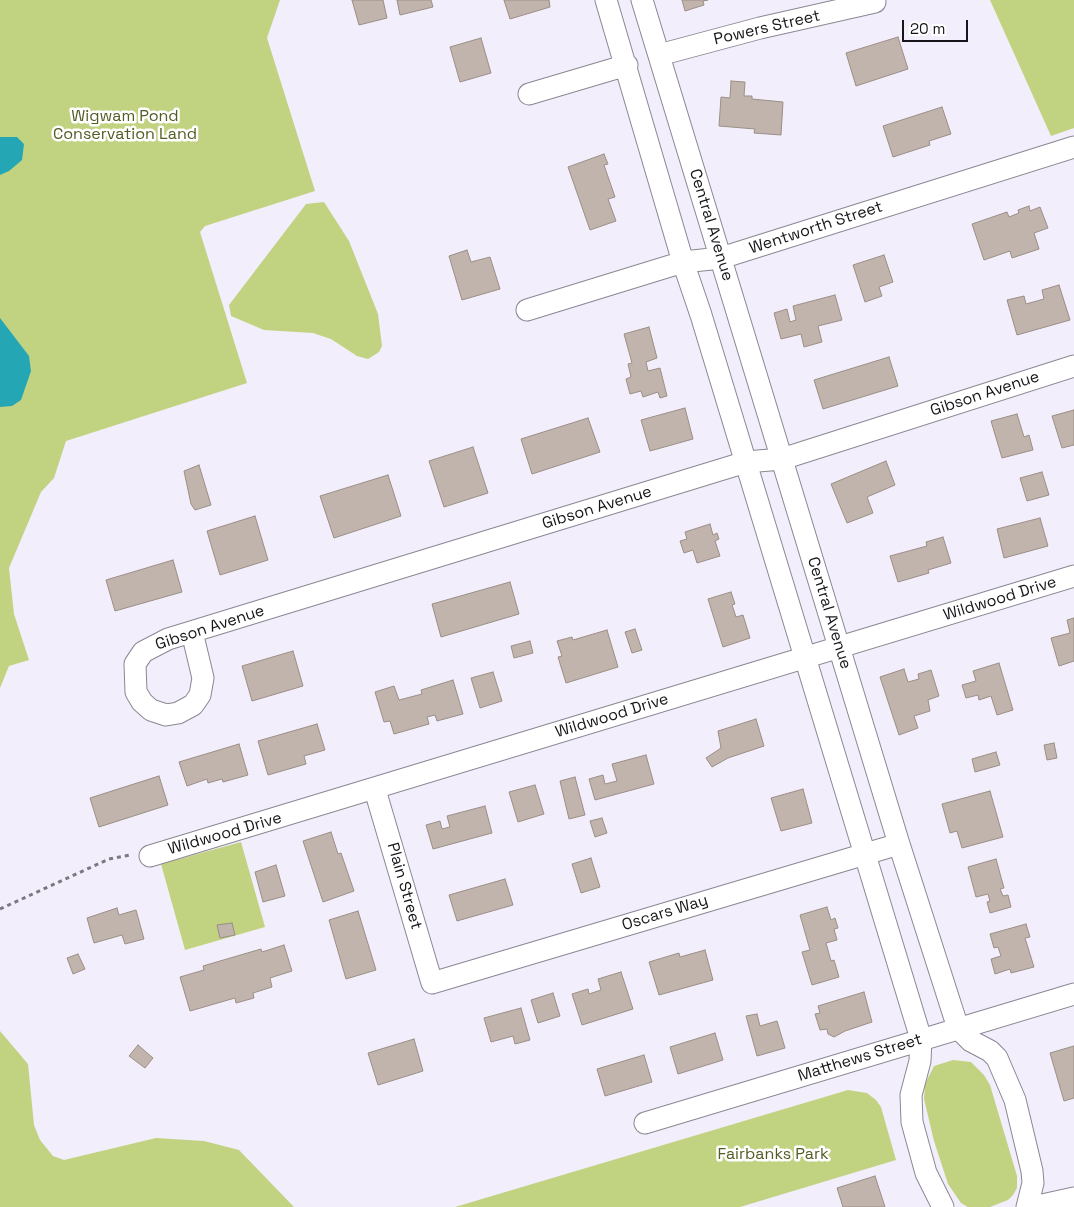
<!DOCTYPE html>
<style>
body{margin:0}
#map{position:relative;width:1074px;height:1207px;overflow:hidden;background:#f3eefb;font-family:"Space Grotesk",sans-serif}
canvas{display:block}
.scale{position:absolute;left:902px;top:20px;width:66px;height:22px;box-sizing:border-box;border:2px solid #171519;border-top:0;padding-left:6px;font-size:15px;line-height:18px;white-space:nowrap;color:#171519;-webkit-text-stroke:4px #fff;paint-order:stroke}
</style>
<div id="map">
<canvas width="1074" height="1207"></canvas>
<div class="scale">20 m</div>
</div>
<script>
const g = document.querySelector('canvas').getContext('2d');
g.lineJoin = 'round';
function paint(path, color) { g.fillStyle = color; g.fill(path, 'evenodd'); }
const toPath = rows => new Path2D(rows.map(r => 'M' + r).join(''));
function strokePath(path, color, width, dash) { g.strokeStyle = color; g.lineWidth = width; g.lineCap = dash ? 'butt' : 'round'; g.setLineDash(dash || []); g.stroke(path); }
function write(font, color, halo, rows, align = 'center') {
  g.font = font + ' "Space Grotesk",sans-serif'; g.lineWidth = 5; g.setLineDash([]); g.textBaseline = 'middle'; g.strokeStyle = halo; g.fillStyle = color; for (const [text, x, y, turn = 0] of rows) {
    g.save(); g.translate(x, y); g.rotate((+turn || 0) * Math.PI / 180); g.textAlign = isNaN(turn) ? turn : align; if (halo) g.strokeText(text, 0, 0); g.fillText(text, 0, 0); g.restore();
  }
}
paint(toPath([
 [0,0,280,0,267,38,315,191,205,226,200,232,247,383,66,441,54,478,41,492,9,568,14,614,29,660,9,666,0,688],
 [990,0,1074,0,1074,128,1051,136],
 [324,202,349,241,378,314,382,346,379,352,368,359,357,356,331,339,313,333,264,330,231,316,229,305,306,204],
 [241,842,265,927,185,950,161,864],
 [0,1031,28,1064,34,1125,40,1140,53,1156,64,1160,156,1138,204,1141,239,1150,294,1207,0,1207],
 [953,1060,971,1062,984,1075,990,1085,1017,1176,1017,1188,1013,1195,1008,1200,990,1207,968,1207,961,1203,948,1184,934,1141,924,1099,925,1084,934,1066],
 [848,1090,867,1093,876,1100,881,1107,896,1160,740,1207,455,1207]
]), '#c1d281');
paint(toPath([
 [0,137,17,137,24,144,22,160,9,171,0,175],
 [0,318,29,356,31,371,21,400,12,406,0,407]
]), '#24a6b5');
const building = toPath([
 [352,0,383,0,387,18,359,25,352,0],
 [397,0,431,0,433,7,400,15,397,0],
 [504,0,549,0,550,7,510,19,504,0],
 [682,0,708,0,703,1,704,5,685,11,682,0],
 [898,37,908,69,856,86,846,53,898,37],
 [481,38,491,73,460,82,450,47,481,38],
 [731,81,745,82,744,96,752,96,752,99,783,102,781,135,754,133,755,129,719,126,721,97,730,98,731,81],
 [942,107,951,134,929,141,930,145,893,157,883,126,942,107],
 [604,154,608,164,604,165,615,197,608,199,616,221,590,230,568,167,604,154],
 [1029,206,1030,211,1040,207,1048,228,1034,233,1039,249,1012,258,1010,251,984,260,972,224,1007,212,1009,217,1019,213,1018,210,1029,206],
 [467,250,471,262,490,257,500,289,462,300,449,256,467,250],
 [884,255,893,282,879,287,882,296,865,302,853,265,884,255],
 [1059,285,1070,320,1017,335,1007,300,1024,296,1026,304,1044,299,1042,290,1059,285],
 [835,295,842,320,818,326,822,342,804,347,801,334,781,339,774,313,787,309,790,322,796,320,793,306,835,295],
 [649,327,657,358,646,362,648,371,660,368,667,396,660,398,658,392,643,397,641,391,630,394,626,379,631,377,628,364,632,363,624,334,649,327],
 [889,357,898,386,823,409,814,380,889,357],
 [685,408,693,439,650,451,641,420,685,408],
 [1074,410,1074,445,1062,448,1052,416,1074,410],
 [1017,414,1024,437,1029,435,1033,450,1002,458,991,421,1017,414],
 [588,418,600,452,532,474,521,439,588,418],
 [473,447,488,493,444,507,429,461,473,447],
 [886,461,895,485,867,497,873,513,847,523,831,484,886,461],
 [199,465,211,505,195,510,191,504,184,471,199,465],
 [1042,472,1049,495,1027,501,1020,478,1042,472],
 [388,475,401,516,334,538,320,496,388,475],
 [255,516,268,560,220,575,207,531,255,516],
 [1040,518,1048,546,1004,558,997,529,1040,518],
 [710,524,713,535,717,533,719,539,715,541,720,556,697,563,693,550,684,553,680,541,687,539,685,532,710,524],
 [943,537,951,563,928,570,929,573,898,582,890,556,927,546,926,542,943,537],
 [173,560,182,592,115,611,106,580,173,560],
 [510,582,519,614,441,637,432,604,510,582],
 [731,592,735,604,732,605,736,617,743,615,750,638,723,647,708,599,731,592],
 [1074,618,1074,661,1059,666,1051,638,1070,633,1067,620,1074,618],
 [635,629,642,650,632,653,625,632,635,629],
 [607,630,618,667,566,683,558,657,562,656,557,641,572,637,573,640,607,630],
 [530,641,533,653,514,658,511,646,530,641],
 [293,651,303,686,252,701,242,666,293,651],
 [999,663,1013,710,997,715,991,696,979,700,978,695,966,698,962,685,976,681,973,671,999,663],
 [904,669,908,682,919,679,918,674,931,670,939,696,928,700,930,711,914,716,918,728,899,735,880,677,904,669],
 [493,672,502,701,480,708,471,678,493,672],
 [453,680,463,714,437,721,435,715,427,717,429,724,394,734,390,721,384,722,375,692,394,686,399,700,422,694,421,690,453,680],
 [756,719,764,746,728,758,712,767,706,758,721,748,718,731,756,719],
 [317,724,325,750,304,756,306,764,268,775,258,741,317,724],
 [1054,743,1057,758,1047,760,1044,745,1054,743],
 [239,744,248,775,223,782,222,779,208,783,207,779,187,786,179,762,239,744],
 [996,752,1000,765,975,772,972,759,996,752],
 [646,755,654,784,595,800,589,779,603,775,605,784,617,781,612,764,646,755],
 [159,776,168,805,99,827,90,798,159,776],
 [575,777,585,815,569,819,560,781,575,777],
 [535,785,544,814,518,822,509,792,535,785],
 [803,789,812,823,781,831,771,798,803,789],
 [990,791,1003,837,962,848,957,831,950,833,942,804,990,791],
 [485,806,492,833,433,849,426,825,440,821,442,829,450,827,447,816,485,806],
 [602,818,607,833,595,837,590,821,602,818],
 [331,832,338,854,341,853,354,891,323,902,303,841,331,832],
 [591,858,600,887,581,893,572,864,591,858],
 [996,859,1004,888,1000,889,1003,896,1008,895,1011,907,990,913,987,902,990,901,988,894,976,897,968,867,996,859],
 [276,865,285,896,263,902,255,872,276,865],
 [505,879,513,905,457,921,449,895,505,879],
 [827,907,831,920,835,918,838,928,834,929,837,940,826,943,831,961,834,960,839,977,812,985,802,952,810,950,800,915,827,907],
 [117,908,119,915,136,910,144,939,125,944,122,935,94,943,87,918,117,908],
 [358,911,376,970,346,979,329,920,358,911],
 [232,923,235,935,220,938,217,925,232,923],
 [1026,924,1030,937,1025,938,1034,967,1011,973,1010,969,995,974,991,959,1001,956,998,947,994,948,990,934,1026,924],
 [284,945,292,971,270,978,272,987,253,993,254,998,236,1003,235,998,190,1011,180,977,204,970,203,966,261,949,262,952,284,945],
 [705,950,713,980,659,995,649,962,679,953,680,957,705,950],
 [78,954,85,969,73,974,67,958,78,954],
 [621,972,633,1009,582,1025,572,994,588,989,589,994,601,990,598,979,621,972],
 [864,992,872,1022,845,1031,834,1037,828,1034,827,1029,820,1030,815,1014,820,1013,818,1006,864,992],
 [553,993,560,1016,538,1023,531,1000,553,993],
 [521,1008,530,1040,515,1044,513,1036,491,1042,484,1018,521,1008],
 [757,1014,760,1026,777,1021,785,1048,757,1056,746,1016,757,1014],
 [715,1033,723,1060,678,1074,670,1047,715,1033],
 [414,1039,423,1071,378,1085,368,1053,414,1039],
 [138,1045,153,1058,145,1068,129,1056,138,1045],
 [1074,1046,1074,1098,1064,1101,1050,1053,1074,1046],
 [644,1055,652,1082,605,1096,597,1069,644,1055],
 [875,1176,885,1207,843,1207,837,1188,875,1176]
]);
paint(building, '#c1b4ac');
strokePath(building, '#9a8e86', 1);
const street = toPath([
 [606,0,683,262,701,315,921,1039,920,1061,911,1095,912,1122,926,1173,943,1207],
 [642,0,899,844,958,1028,971,1041,990,1051,997,1058,1015,1100,1032,1171,1033,1183,1027,1207],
 [659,55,760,28,875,2],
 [529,94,627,65],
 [527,310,683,262,721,258,1074,147],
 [192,632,203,678,200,695,193,705,178,713,166,715,151,710,142,702,136,692,135,664,143,652,168,639,746,462,782,459,1074,366],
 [375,790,432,983,899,844],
 [150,856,1074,576],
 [645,1123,1074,994],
 [1033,1207,1074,1198]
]);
strokePath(street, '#8b8793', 23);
strokePath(toPath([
 [0,909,109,859,130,855]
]), '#7b7880', 3, [4, 4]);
strokePath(street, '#fff', 21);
write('16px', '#171519', '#fff', [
 ["Powers Street",767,28,-13],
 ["Central Avenue",711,225,73],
 ["Wentworth Street",816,228,-18],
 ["Gibson Avenue",985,394,-18],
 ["Gibson Avenue",597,508,-17],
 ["Wildwood Drive",1000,599,-17],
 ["Central Avenue",829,613,73],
 ["Gibson Avenue",210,628,-18],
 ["Wildwood Drive",612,716,-17],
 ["Wildwood Drive",225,834,-16],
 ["Plain Street",404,886,74],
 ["Oscars Way",665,913,-17],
 ["Matthews Street",860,1058,-17]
]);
write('16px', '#525c23', '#fff', [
 ["Wigwam Pond",125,117],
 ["Conservation Land",125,135],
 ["Fairbanks Park",773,1155]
]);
</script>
